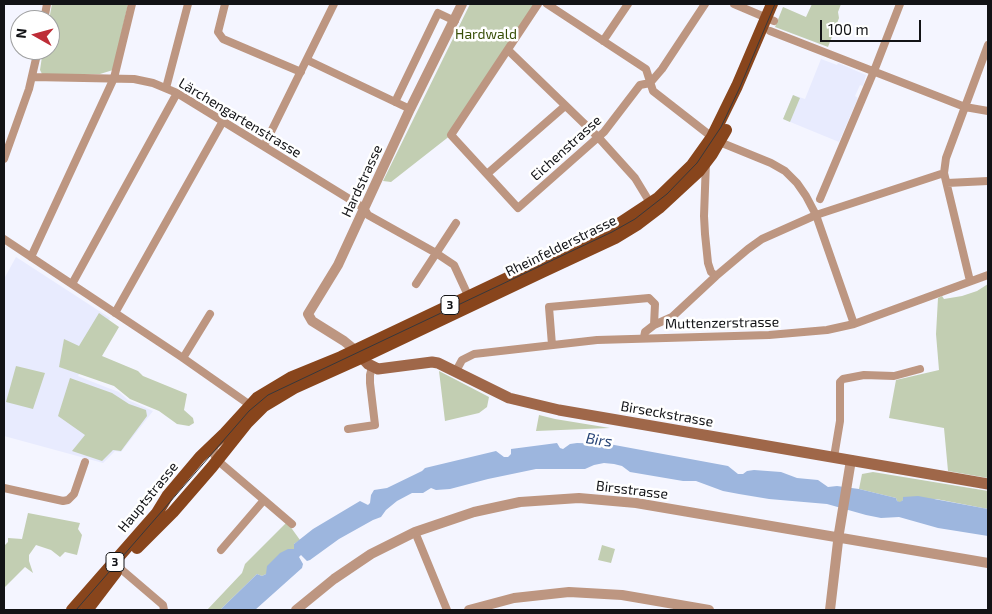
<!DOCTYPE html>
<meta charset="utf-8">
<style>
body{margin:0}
#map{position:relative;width:992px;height:614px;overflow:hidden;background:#f4f5ff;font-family:"Exo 2",sans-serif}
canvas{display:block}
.frame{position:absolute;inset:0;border:5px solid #121316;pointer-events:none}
.north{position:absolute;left:10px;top:10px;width:50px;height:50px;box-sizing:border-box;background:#fff;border:1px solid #a0a1a2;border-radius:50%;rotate:277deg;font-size:14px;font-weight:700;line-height:20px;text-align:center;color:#121316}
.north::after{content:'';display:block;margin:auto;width:18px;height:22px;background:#be2d37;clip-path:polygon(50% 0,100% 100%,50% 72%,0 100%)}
.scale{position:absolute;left:820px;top:20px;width:101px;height:22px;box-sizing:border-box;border:2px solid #121316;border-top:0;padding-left:6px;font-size:15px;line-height:18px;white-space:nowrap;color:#121316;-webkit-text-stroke:4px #fff;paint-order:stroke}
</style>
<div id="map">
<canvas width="992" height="614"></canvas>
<div class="frame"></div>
<div class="north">N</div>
<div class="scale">100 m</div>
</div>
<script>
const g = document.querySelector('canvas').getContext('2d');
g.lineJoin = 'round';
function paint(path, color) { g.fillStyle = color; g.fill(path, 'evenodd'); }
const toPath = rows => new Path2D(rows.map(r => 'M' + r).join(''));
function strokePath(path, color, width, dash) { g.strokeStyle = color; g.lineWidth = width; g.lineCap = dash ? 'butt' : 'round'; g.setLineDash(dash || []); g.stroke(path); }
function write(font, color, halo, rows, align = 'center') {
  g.font = font + ' "Exo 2",sans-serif'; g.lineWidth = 5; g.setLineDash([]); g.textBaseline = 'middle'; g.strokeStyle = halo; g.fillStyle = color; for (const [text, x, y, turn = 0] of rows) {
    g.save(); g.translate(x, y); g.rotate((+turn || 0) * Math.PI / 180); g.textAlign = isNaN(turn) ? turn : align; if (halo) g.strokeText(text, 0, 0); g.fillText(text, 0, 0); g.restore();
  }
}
paint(toPath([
 [821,59,837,65,838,63,866,75,863,86,860,85,855,96,858,98,839,142,783,119,793,95,805,99],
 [16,257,110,318,78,376,108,388,119,392,128,400,153,411,121,452,115,451,103,463,4,436,4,279]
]), '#e8ebfe');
paint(toPath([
 [52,4,128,4,113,70,100,74,42,74,40,70,43,50,50,50,49,20],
 [470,4,538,4,451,135,391,182,383,181],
 [812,4,841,4,838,12,839,18,828,47,775,27,783,7,806,17],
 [793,95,800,98,790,122,783,119],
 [988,284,988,478,948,471,944,428,889,418,896,380,939,370,936,334,938,298,942,296,944,299,962,296,977,291],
 [99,313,119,327,102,356,138,371,143,376,187,394,184,410,193,418,194,423,189,426,177,424,159,411,130,399,114,386,59,367,64,339,79,346],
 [16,366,45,373,33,409,6,402],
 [439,371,489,397,487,407,479,413,445,421],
 [70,378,112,393,129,404,146,410,147,416,121,451,113,450,102,461,72,451,85,435,58,416],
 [539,415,555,419,610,428,536,431],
 [873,472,988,491,988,509,936,499,903,500,900,503,897,501,896,498,859,489,862,474],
 [28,513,80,523,78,529,82,535,77,555,65,552,60,557,51,550,36,545,29,555,29,561,33,573,25,567,4,588,4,546,8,542,8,538,22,539],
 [287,522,300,540,294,544,294,550,266,574,262,576,257,574,220,610,207,610,242,573,245,564],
 [602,545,615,549,611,563,598,560]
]), '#c2ceb2');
paint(toPath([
 [557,443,560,448,563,449,570,444,577,443,609,444,728,466,738,474,743,474,747,471,754,470,781,472,797,478,818,480,828,487,837,486,859,489,892,497,896,498,897,501,900,502,903,500,903,497,918,496,988,509,988,536,938,528,899,517,881,518,866,515,827,504,769,499,739,494,723,491,696,481,683,481,630,472,622,466,614,464,604,463,594,465,585,469,536,469,488,479,450,489,436,490,431,488,423,493,412,493,397,501,386,510,381,517,373,520,339,539,310,560,307,561,301,555,299,557,303,564,302,568,255,610,220,610,257,574,262,576,266,574,267,566,280,553,288,549,294,549,294,544,313,529,360,501,368,505,370,503,371,495,374,490,387,488,422,471,425,468,496,451,504,457,508,457,511,454,511,449]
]), '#9db6de');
strokePath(toPath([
 [225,4,218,32,223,39,301,72],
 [538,4,451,135,518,208,604,132,640,85,650,83,662,69,705,4],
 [547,4,646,69,653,91,712,137,722,143,771,163,785,171,797,183,806,196,816,215,854,324],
 [734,4,774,21],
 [44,20,47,4],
 [770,31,965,107,988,111],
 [603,41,628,4],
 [508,50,598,137,635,178,652,206],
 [307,60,410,109],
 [33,77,134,79,153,83,177,93,364,208,368,215,436,253,454,265,466,291],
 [166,88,188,4],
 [395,102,438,13,455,21],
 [264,146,334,4],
 [4,159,29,89,38,50],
 [706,161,704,216,705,234,708,263,711,272,716,276],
 [487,174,565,106],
 [947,183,988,181],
 [820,199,874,71,900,4],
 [4,239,183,358,250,405],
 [31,257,114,78,132,4],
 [970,281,944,173,946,158,988,45],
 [72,284,177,93],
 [416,284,456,223],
 [115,313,223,121],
 [644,337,645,332,654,325,672,317,716,276,748,249,762,239,816,215,944,173],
 [552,345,549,307,649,298,655,304,654,325],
 [183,358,210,314],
 [456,371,462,360,474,354,597,340,769,335,827,330,854,324,988,275],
 [348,429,375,425,370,383,370,375,372,367],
 [215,444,213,453,217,460,264,500,221,550],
 [834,457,840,421,840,382,843,379,864,375,894,376,920,369],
 [4,488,63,501,68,500,74,494,85,462],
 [264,500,292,524],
 [415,532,447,610],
 [115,564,163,605,164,610]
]), '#bd9681', 8);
strokePath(toPath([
 [355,350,344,341,312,321,308,314,338,265,410,109,462,4],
 [296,610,334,579,371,554,415,532,474,512,520,502,579,498,636,503,988,563],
 [469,610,514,598,569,592,622,595,709,610],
 [830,610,839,533,851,460]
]), '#bd9681', 10);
strokePath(toPath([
 [356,351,368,364,378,369,432,362,438,363,509,398,559,410,988,484]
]), '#9f6749', 11);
strokePath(toPath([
 [137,548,173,512,212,467,247,423,264,406,294,388,363,357,542,272,615,238,638,224,659,208,699,171,712,154,726,130],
 [72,610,157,513,168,495,200,457,225,433,257,398,292,377,341,357,611,229,658,198,692,165,712,137,737,86,772,4],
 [87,610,116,572]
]), '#88451c', 12);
strokePath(toPath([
 [76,610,249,411,268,395,612,232,635,219,667,194,697,163,721,127,740,87,775,4]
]), '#37383c', 1);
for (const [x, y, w] of [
 [450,305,18],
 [115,562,18]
]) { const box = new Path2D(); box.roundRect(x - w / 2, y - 9.5, w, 19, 4); g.fillStyle = '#fff'; g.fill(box); strokePath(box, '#121316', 1); }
write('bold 12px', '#121316', null, [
 ["3",450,305],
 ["3",115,562]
]);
write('14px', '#384e08', '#fff', [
 ["Hardwald",486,34]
]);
write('14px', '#121316', '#fff', [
 ["Lärchengartenstrasse",240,118,31],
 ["Eichenstrasse",566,148,-42],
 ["Hardstrasse",362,181,-65],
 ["Rheinfelderstrasse",561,246,-26],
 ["Muttenzerstrasse",722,323,-1],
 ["Birseckstrasse",667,414,10],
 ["Birsstrasse",632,490,7],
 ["Hauptstrasse",148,497,-51]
]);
write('italic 15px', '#244275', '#fff', [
 ["Birs",599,440,8]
]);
</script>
